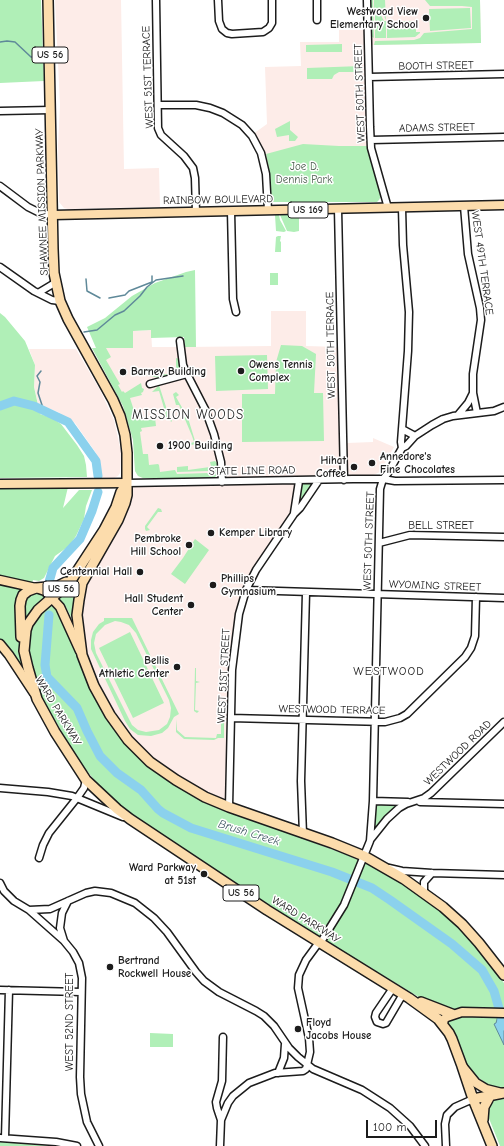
<!DOCTYPE html>
<style>
body{margin:0}
#map{position:relative;width:504px;height:1146px;overflow:hidden;background:#fff;font-family:"Comic Neue",sans-serif}
canvas{display:block}
.scale{position:absolute;left:366px;top:1120px;width:71px;height:18px;box-sizing:border-box;border:2px solid #1c1c1c;border-top:0;padding-left:5px;font-size:12px;line-height:14px;white-space:nowrap;color:#1c1c1c;-webkit-text-stroke:3px #fff;paint-order:stroke}
</style>
<div id="map">
<canvas width="504" height="1146"></canvas>
<div class="scale">100 m</div>
</div>
<script>
const g = document.querySelector('canvas').getContext('2d');
g.lineJoin = 'round';
function paint(path, color) { g.fillStyle = color; g.fill(path, 'evenodd'); }
const toPath = rows => new Path2D(rows.map(r => 'M' + r).join(''));
function strokePath(path, color, width, dash) { g.strokeStyle = color; g.lineWidth = width; g.lineCap = dash ? 'butt' : 'round'; g.setLineDash(dash || []); g.stroke(path); }
function write(font, color, halo, rows, align = 'center') {
  g.font = font + ' "Comic Neue",sans-serif'; g.lineWidth = 3; g.setLineDash([]); g.textBaseline = 'middle'; g.strokeStyle = halo; g.fillStyle = color; for (const [text, x, y, turn = 0] of rows) {
    g.save(); g.translate(x, y); g.rotate((+turn || 0) * Math.PI / 180); g.textAlign = isNaN(turn) ? turn : align; if (halo) g.strokeText(text, 0, 0); g.fillText(text, 0, 0); g.restore();
  }
}
paint(toPath([
 [55,0,121,0,124,169,159,168,160,207,68,209,64,208,59,202,58,145,60,105],
 [371,0,480,0,481,43,372,45],
 [339,30,367,30,370,146,367,146,381,196,271,202,269,168,264,154,253,134,267,124,265,67,301,66,300,42,339,42],
 [271,311,306,311,306,346,339,347,344,480,318,481,246,590,234,648,227,802,223,802,150,762,94,686,80,635,82,583,125,503,132,486,143,483,229,478,225,475,222,467,219,443,203,398,187,370,183,348,185,347,271,346],
 [151,330,152,347,178,347,179,359,185,379,197,398,210,429,218,464,218,473,215,477,143,478,138,476,135,471,133,440,128,418,115,389,92,348,133,348,133,331],
 [29,349,76,349,100,390,114,420,121,452,120,473,118,476,114,478,100,478,98,463,96,453,75,423,58,412,38,404,34,387,35,365],
 [373,438,394,447,380,472,373,475,350,475,348,472,347,443,373,442]
]), '#fdece8');
paint(toPath([
 [0,0,41,0,44,81,0,83],
 [371,0,373,0,374,38,371,36],
 [374,0,385,0,386,20,380,9,374,8],
 [425,0,480,0,481,43,374,45,375,41,414,40,420,38,424,33,472,29,472,7,462,6,430,6],
 [470,8,471,28,430,31,429,9],
 [375,9,378,10,384,21,386,21,386,38,375,38],
 [387,21,416,21,416,32,420,32,420,33,415,37,387,38],
 [342,44,342,52,306,52,306,45],
 [361,66,361,72,339,72,334,75,332,79,307,79,307,68],
 [290,121,290,130,298,137,295,141,289,141,289,135,277,137,275,129],
 [303,144,339,146,367,146,381,196,379,200,377,202,271,202,269,168,266,154],
 [275,215,279,215,280,220,285,229,286,231,284,232,276,231],
 [280,215,299,215,299,231,294,232,287,231],
 [278,236,281,236,280,241,281,242,281,252,275,252,276,237],
 [195,270,196,347,185,347,184,337,151,338,151,330,133,331,133,348,106,348,111,357,106,360,120,384,118,385,122,392,123,391,125,393,141,383,142,388,144,389,143,392,141,393,142,395,130,398,137,420,148,417,149,420,155,418,156,426,141,428,142,431,140,432,143,454,148,454,149,465,158,464,159,465,160,472,175,470,177,474,208,473,212,470,210,462,215,461,218,464,218,473,215,477,211,478,143,478,138,476,135,471,133,440,123,406,92,348,96,348,87,327,105,318,132,296,155,283,186,272],
 [270,273,278,273,278,285,270,285],
 [0,313,5,317,25,341,35,365,34,387,40,414,52,418,61,424,77,445,84,456,86,465,87,477,0,478],
 [281,345,302,346,316,354,314,393,323,393,324,441,242,442,242,394,275,394,276,362],
 [267,355,268,389,216,391,215,356],
 [176,358,179,359,182,370,179,373,159,378,146,375,145,373,146,372,146,375,172,374,173,371,176,370],
 [159,385,168,413,172,421,171,422,169,417,162,418,161,417,166,415,159,391,152,392],
 [176,392,179,395,176,397,188,418,196,444,191,445,191,443,194,442,192,436,179,405,176,405,173,394],
 [188,466,188,470,210,467,210,470,208,471,177,472,177,467],
 [312,483,313,485,298,506,300,485,302,484],
 [0,487,68,487,63,508,79,490,92,490,86,506,84,519,76,536,69,546,55,556,44,578,39,581,33,580,32,584,0,577],
 [158,508,161,509,162,512,158,512,147,527,150,530,146,531,145,529,145,526],
 [195,539,209,550,185,584,171,574,183,558],
 [84,570,85,570,75,625,66,607,59,598,75,583],
 [0,583,25,590,19,638,22,667,21,667,0,639],
 [31,592,38,592,46,598,32,609,24,621,22,602],
 [52,603,63,620,87,681,103,714,124,742,142,761,159,774,186,792,212,805,347,855,374,867,392,877,422,896,451,920,472,942,504,983,504,1088,488,1085,474,1074,466,1062,451,1028,442,1017,422,999,328,942,133,818,119,806,100,787,79,761,39,693,28,658,27,636,34,617],
 [104,618,132,618,179,714,174,717,168,728,162,733,151,736,138,735,130,729,125,721,91,649,91,640,93,632,99,624,104,621],
 [115,621,121,622,129,625,136,633,169,700,171,708,170,717,167,724,159,730,146,732,138,730,132,725,96,653,94,643,96,634,105,625],
 [130,632,164,703,133,718,99,648],
 [195,668,196,668,196,681,200,682,196,683,195,710,199,711,197,713,194,711],
 [176,719,177,730,185,737,216,738,217,734,221,734,221,723,217,721,224,721,224,738,218,738,214,740,184,739,176,732],
 [375,804,394,804,396,805,396,807,376,829,374,827],
 [150,1033,173,1034,173,1047,150,1047],
 [504,1099,504,1146,500,1146,486,1111,493,1100],
 [0,1141,50,1144,65,1146,0,1146]
]), '#b0efb7');
const water = toPath([
 [499,1012,504,1017,504,1045,494,1024,496,1023,499,1012]
]);
paint(water, '#8bd1ed');
strokePath(water, '#5f8999', 1);
strokePath(toPath([
 [0,42,7,41,15,42,31,57,34,57],
 [86,279,87,291,100,298],
 [109,298,125,295,129,291,152,282,152,276],
 [84,332,97,330,115,315,124,311,140,296,147,287,156,280,183,276],
 [41,371,37,376,40,382,38,393,44,411]
]), '#5f8999', 1.5);
strokePath(toPath([
 [0,406,14,401,34,406,68,422,96,461,98,476],
 [49,582,53,568,80,539,92,511,98,492],
 [49,615,45,665,47,677,77,708,87,731,100,756,117,773,141,790,158,809,163,813,191,828,332,872,372,888,390,900,452,944,482,970,494,991,504,1026]
]), '#8bd1ed', 9);
const minor = toPath([
 [156,0,158,128,161,135,184,156,193,168,195,178,196,212],
 [218,0,219,21,222,29,227,33,232,34,263,32,269,28,272,23,272,0],
 [317,0,317,20],
 [367,0,370,127,371,148,388,208],
 [369,77,504,74],
 [158,105,196,105,210,108,223,113,242,125,252,136,261,153,266,174,268,210],
 [0,111,51,110],
 [371,140,504,137],
 [0,186,28,207,40,213,53,215],
 [464,206,468,254,480,308,481,320,473,374,473,393,477,413],
 [338,209,344,480],
 [231,211,233,299,236,312],
 [0,267,34,291,52,300,60,301],
 [38,293,53,284,56,280],
 [180,341,183,365,187,374,205,409,214,434,221,462,222,482],
 [150,384,187,374],
 [458,415,468,403,473,393],
 [402,429,415,436],
 [402,448,406,446,415,436,432,425,443,419,453,416,494,411,504,407],
 [127,483,353,479,383,479,395,481,504,480],
 [294,513,299,481],
 [379,543,410,535,504,537],
 [246,590,504,598],
 [231,718,385,722,400,718,407,714,465,657,471,648,475,636,476,597],
 [0,788,48,792,72,796,123,817],
 [373,801,408,802],
 [420,802,504,804],
 [229,807,232,670,239,614,246,590,256,570,294,514,300,508,319,480],
 [303,834,301,781,306,593],
 [371,839,387,819,399,808,406,804,424,798,431,793,504,722],
 [39,858,43,845,49,833,77,798,84,788,86,780],
 [389,868,402,871,432,873,504,875],
 [0,883,4,891,14,901,29,910,50,909,86,893,95,891,111,893,135,903,154,918,167,932,196,972,204,981,219,992,256,1011,264,1016,274,1026,289,1048,298,1057,313,1069,362,1090,390,1108,410,1126,425,1146],
 [424,892,424,882,432,873],
 [68,901,62,913,60,928,64,941,73,952,79,963,82,978,80,1077,81,1094,87,1122,99,1146],
 [29,910,64,941],
 [393,988,376,1013,375,1017,377,1022,383,1024,386,1023,403,994],
 [0,990,81,992],
 [278,1073,284,1058,285,1044],
 [221,1120,228,1103,233,1096,249,1083,275,1073,303,1071,306,1069,310,1052,309,1038,298,988,299,975,306,960,317,945,321,942,344,905,370,841,373,801,380,489,383,479,388,473,402,448,401,442,408,351,409,312,403,245,402,208],
 [0,1138,56,1142,77,1146],
 [5,1138,9,990],
 [220,1146,221,1120,217,1108,216,1102,222,1081,223,1037],
 [446,1146,445,1124,447,1115,455,1107,473,1099]
]);
const major = toPath([
 [53,215,504,205],
 [0,484,127,483],
 [0,580,36,588,45,591,60,607,80,651],
 [0,644,9,655,34,693],
 [443,1024,444,1019,447,1017,462,1012,504,1013],
 [463,1067,476,1083,486,1089,502,1093]
]);
const highway = toPath([
 [48,0,53,249,54,273,60,301,68,319,113,400,120,416,125,435,127,453,127,495,125,503,118,520,82,583,79,600,77,615,82,655,94,686,110,715,128,740,150,762,176,780,205,797,229,807,332,843,364,856,404,879,443,907,462,924,479,943,504,975],
 [127,483,121,492,116,507,104,530,70,582,38,610,28,624,26,630,24,651,28,668,37,699,55,732,86,780,117,809,130,819,267,910,409,998,438,1019,449,1033,452,1039,462,1066,473,1099,492,1146],
 [21,637,20,606,21,600,23,595,28,591,36,588,58,586,66,582],
 [421,1002,452,1014],
 [473,1099,504,1093],
 [483,1120,484,1107,490,1096]
]);
strokePath(minor, '#1c1c1c', 9);
strokePath(major, '#1c1c1c', 11);
strokePath(highway, '#1c1c1c', 12);
strokePath(minor, '#fff', 6);
strokePath(major, '#fcdcac', 8);
strokePath(highway, '#fcdcac', 9);
for (const [x, y, r, color] of [
 [426,18,4,"#1c1c1c"],
 [241,371,4,"#1c1c1c"],
 [123,372,4,"#1c1c1c"],
 [160,446,4,"#1c1c1c"],
 [372,463,4,"#1c1c1c"],
 [354,467,4,"#1c1c1c"],
 [211,533,4,"#1c1c1c"],
 [189,545,4,"#1c1c1c"],
 [140,572,4,"#1c1c1c"],
 [213,585,4,"#1c1c1c"],
 [191,605,4,"#1c1c1c"],
 [177,667,4,"#1c1c1c"],
 [204,874,4,"#1c1c1c"],
 [110,967,4,"#1c1c1c"],
 [298,1029,4,"#1c1c1c"]
]) { const dot = new Path2D(); dot.arc(x, y, r, 0, 2 * Math.PI); g.fillStyle = color; g.fill(dot); strokePath(dot, '#fff', 1.5); }
for (const [x, y, w] of [
 [50,55,36],
 [308,210,40],
 [61,589,36],
 [241,893,36]
]) { const box = new Path2D(); box.roundRect(x - w / 2, y - 8, w, 16, 3); g.fillStyle = '#fff'; g.fill(box); strokePath(box, '#1c1c1c', 1); }
write('bold 10px', '#1c1c1c', null, [
 ["US 56",50,55],
 ["US 169",308,210],
 ["US 56",61,589],
 ["US 56",241,893]
]);
write('bold 11px', '#1c1c1c', '#fff', [
 ["Westwood View",418,12,"right"],
 ["Elementary School",418,25,"right"],
 ["Owens Tennis",249,365],
 ["Complex",249,378],
 ["Barney Building",131,372],
 ["1900 Building",168,446],
 ["Annedore's",380,457],
 ["Fine Chocolates",380,470],
 ["Hihat",346,461,"right"],
 ["Coffee",346,474,"right"],
 ["Kemper Library",219,533],
 ["Pembroke",181,539,"right"],
 ["Hill School",181,552,"right"],
 ["Centennial Hall",132,572,"right"],
 ["Phillips",221,579],
 ["Gymnasium",221,592],
 ["Hall Student",183,599,"right"],
 ["Center",183,612,"right"],
 ["Bellis",169,661,"right"],
 ["Athletic Center",169,674,"right"],
 ["Ward Parkway",196,868,"right"],
 ["at 51st",196,881,"right"],
 ["Bertrand",118,961],
 ["Rockwell House",118,974],
 ["Floyd",306,1023],
 ["Jacobs House",306,1036]
], 'left');
write('11px', '#1c1c1c', '#fff', [
 ["BOOTH STREET",436,66,-1],
 ["WEST 51ST TERRACE",148,77,-92],
 ["WEST 50TH STREET",360,93,-92],
 ["ADAMS STREET",437,128,-1],
 ["RAINBOW BOULEVARD",218,200,-1],
 ["SHAWNEE MISSION PARKWAY",42,202,-92],
 ["WEST 49TH TERRACE",482,263,82],
 ["WEST 50TH TERRACE",331,345,-91],
 ["STATE LINE ROAD",252,471,-1],
 ["BELL STREET",441,526],
 ["WEST 50TH STREET",369,541,-88],
 ["WYOMING STREET",435,586,2],
 ["WEST 51ST STREET",224,676,-87],
 ["WESTWOOD TERRACE",332,710,1],
 ["WARD PARKWAY",58,711,59],
 ["WESTWOOD ROAD",458,753,-44],
 ["WARD PARKWAY",306,920,32],
 ["WEST 52ND STREET",70,1022,-90]
]);
write('11px', '#485b4a', '#fff', [
 ["Joe D.",304,167],
 ["Dennis Park",304,180]
]);
g.letterSpacing = '1px';
write('12px', '#1c1c1c', '#fff', [
 ["WESTWOOD",389,672]
]);
g.letterSpacing = '0px';
write('italic 12px', '#435b65', '#fff', [
 ["Brush Creek",249,833,17]
]);
g.letterSpacing = '1px';
write('13px', '#1c1c1c', '#fff', [
 ["MISSION WOODS",188,415]
]);
g.letterSpacing = '0px';
</script>
